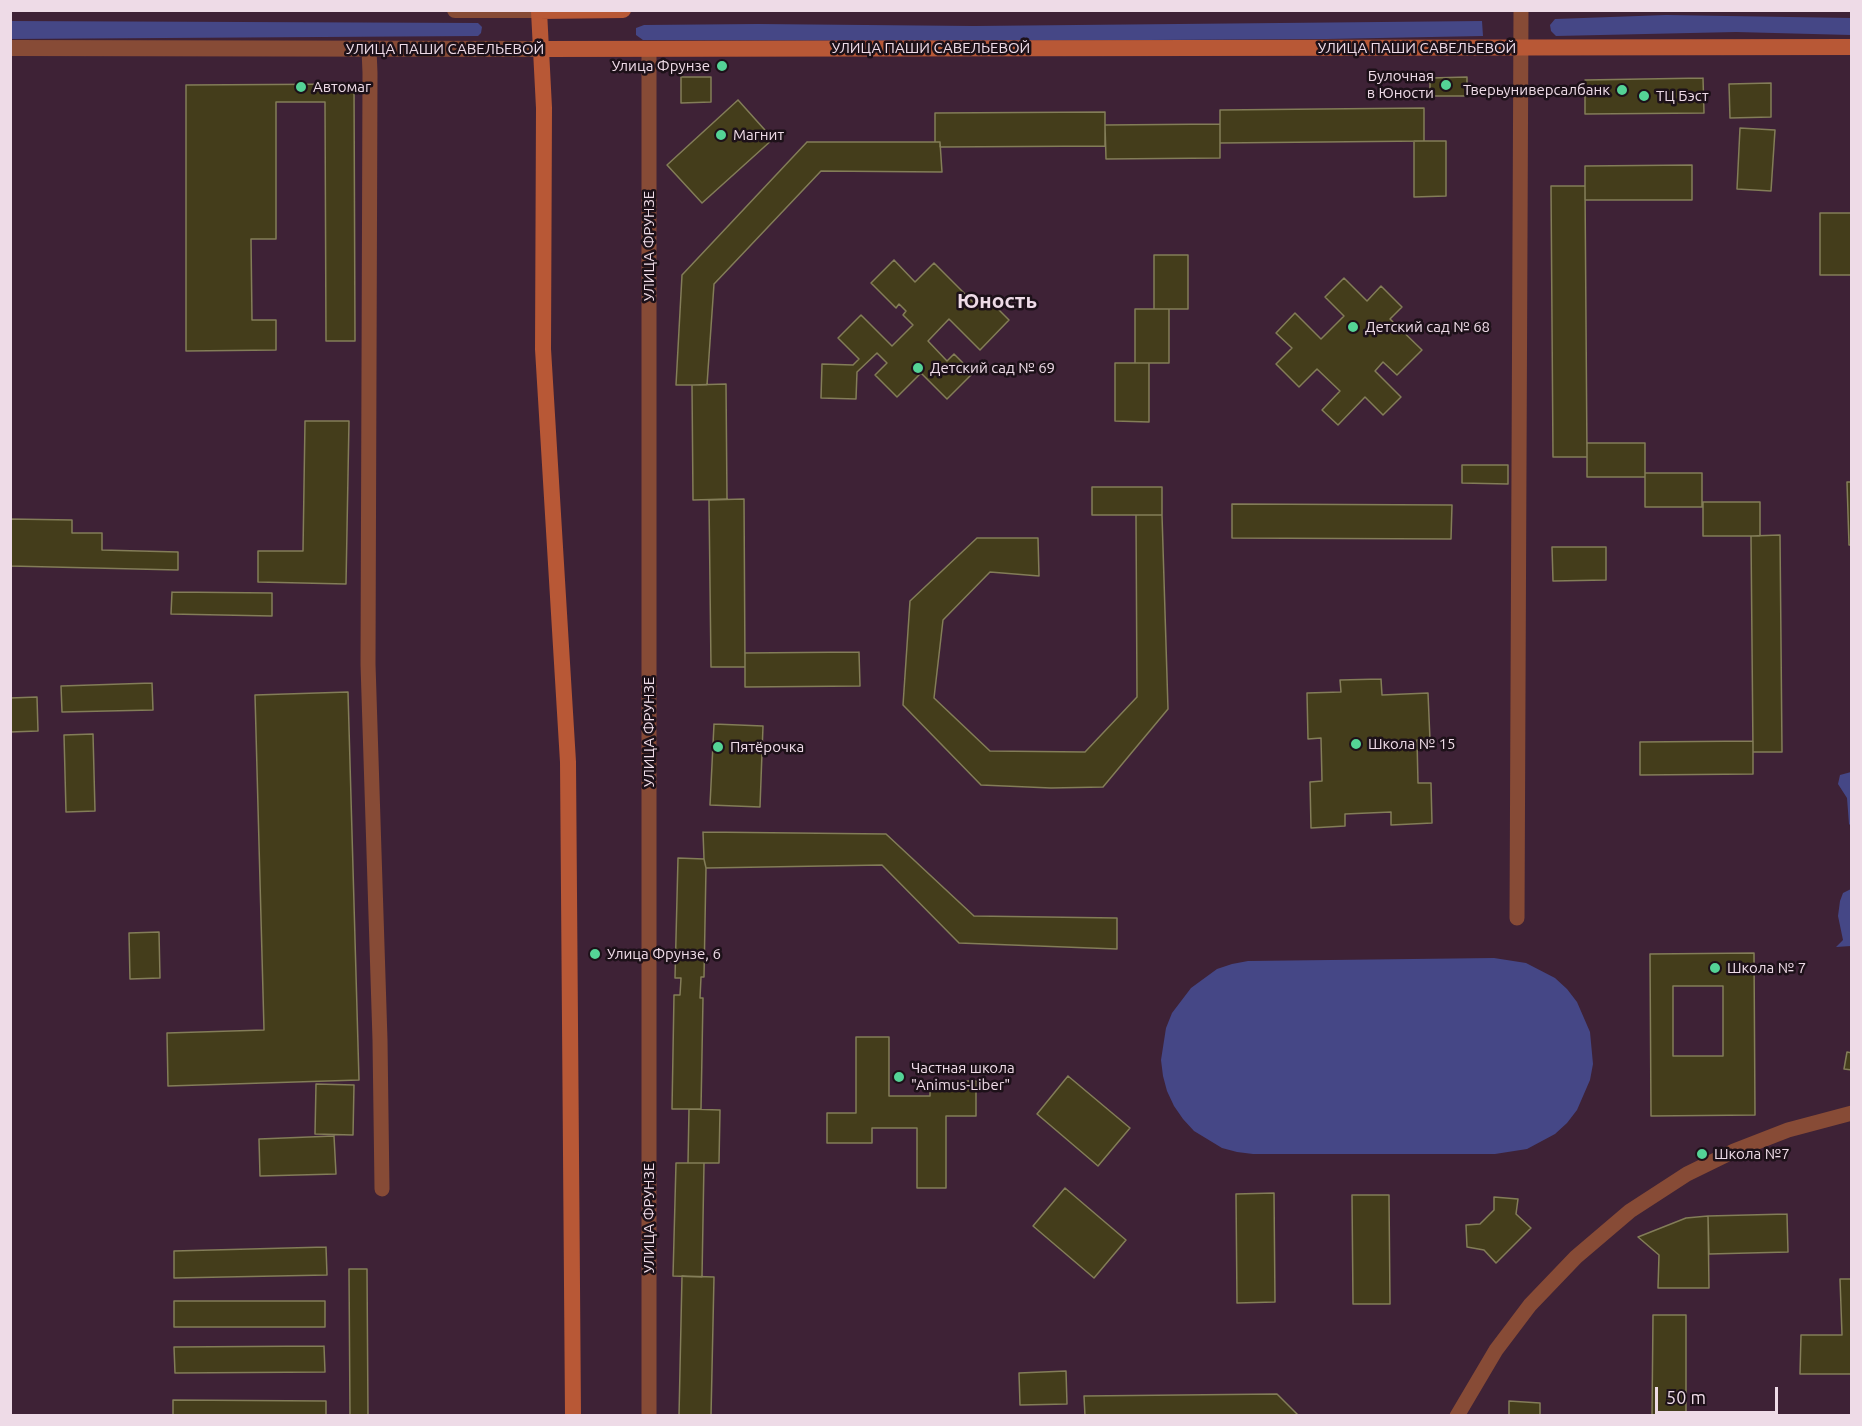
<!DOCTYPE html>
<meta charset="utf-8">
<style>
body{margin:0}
#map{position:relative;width:1862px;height:1426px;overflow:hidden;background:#3e2236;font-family:Ubuntu,sans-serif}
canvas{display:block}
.frame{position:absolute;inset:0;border:12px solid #eedbe7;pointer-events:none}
.scale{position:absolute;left:1655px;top:1387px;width:123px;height:27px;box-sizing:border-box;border:3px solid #eedbe7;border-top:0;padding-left:8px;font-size:18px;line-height:21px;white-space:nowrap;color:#eedbe7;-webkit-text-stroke:4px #1d1119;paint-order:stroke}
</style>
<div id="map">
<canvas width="1862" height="1426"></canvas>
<div class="frame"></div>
<div class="scale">50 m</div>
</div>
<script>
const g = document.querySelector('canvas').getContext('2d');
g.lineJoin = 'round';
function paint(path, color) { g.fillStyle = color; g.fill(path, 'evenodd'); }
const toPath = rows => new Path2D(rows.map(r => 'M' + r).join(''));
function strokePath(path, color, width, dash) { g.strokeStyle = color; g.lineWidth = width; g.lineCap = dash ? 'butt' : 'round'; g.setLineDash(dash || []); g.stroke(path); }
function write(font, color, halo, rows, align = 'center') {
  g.font = font + ' Ubuntu,sans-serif'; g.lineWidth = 5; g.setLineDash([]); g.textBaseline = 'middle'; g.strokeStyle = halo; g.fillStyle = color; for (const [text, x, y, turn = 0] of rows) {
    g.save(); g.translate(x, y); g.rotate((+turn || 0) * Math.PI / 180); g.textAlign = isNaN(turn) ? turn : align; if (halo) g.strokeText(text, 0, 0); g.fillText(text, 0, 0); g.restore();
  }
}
paint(toPath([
 [1666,15,1851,18,1851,35,1736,32,1556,36,1551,31,1550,25,1555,19],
 [11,21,478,23,482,27,481,33,478,36,11,39],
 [1482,21,1483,36,1327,39,975,41,643,40,636,35,636,28,644,25,758,24,974,26],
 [1851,772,1852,772,1851,826,1849,824,1847,798,1838,784,1840,775],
 [1851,889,1851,946,1836,947,1843,940,1838,916,1840,901,1843,893],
 [1494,958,1526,963,1555,978,1567,989,1577,1002,1590,1032,1593,1064,1590,1080,1577,1110,1567,1123,1555,1134,1527,1149,1495,1154,1253,1154,1237,1152,1222,1148,1194,1131,1183,1119,1174,1106,1167,1091,1163,1076,1161,1060,1166,1028,1172,1013,1191,988,1217,969,1232,964,1248,961]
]), '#454786');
const building = toPath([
 [681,77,711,77,711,102,681,103,681,77],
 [1467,77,1467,96,1430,96,1430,78,1467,77],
 [1703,78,1704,113,1585,114,1585,80,1703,78],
 [1771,83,1771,117,1730,118,1729,84,1771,83],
 [354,84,355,341,326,341,325,102,276,102,276,239,251,239,252,320,276,320,276,350,186,351,186,85,354,84],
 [1851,95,1852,275,1820,275,1820,213,1851,213,1851,95],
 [738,100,773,139,702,203,667,165,738,100],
 [1424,108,1424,141,1220,143,1220,110,1424,108],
 [1105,112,1105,146,940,147,940,142,935,142,935,113,1105,112],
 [1220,124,1220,158,1106,159,1105,125,1220,124],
 [1740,128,1775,130,1771,191,1737,189,1740,128],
 [1414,141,1446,141,1446,196,1414,197,1414,141],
 [807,142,940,142,942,172,821,171,714,284,707,385,676,385,682,275,807,142],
 [1692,165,1692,200,1585,200,1585,166,1692,165],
 [1551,186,1585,186,1587,457,1553,457,1551,186],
 [1154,255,1188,255,1188,309,1154,309,1154,255],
 [894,260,915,282,934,263,980,309,989,300,1009,320,980,350,949,319,928,341,947,361,954,354,973,373,947,399,921,373,897,397,875,375,887,363,877,353,857,372,856,399,821,398,822,364,853,365,859,359,838,338,861,315,892,346,913,325,903,315,906,311,899,304,896,308,871,283,894,260],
 [1344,278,1367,301,1381,286,1402,307,1390,319,1422,350,1397,375,1383,362,1375,371,1401,397,1383,415,1365,397,1338,425,1322,410,1340,391,1317,369,1299,387,1276,364,1292,348,1276,333,1295,313,1321,339,1344,316,1325,297,1344,278],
 [1135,309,1169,309,1169,363,1135,363,1135,309],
 [1115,363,1149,363,1149,422,1115,421,1115,363],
 [726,384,727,499,693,500,692,385,726,384],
 [305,421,349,421,346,584,258,582,258,551,303,551,305,421],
 [1587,443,1645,443,1645,477,1587,477,1587,443],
 [1462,465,1508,465,1508,484,1462,483,1462,465],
 [1645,473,1702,473,1702,507,1645,507,1645,473],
 [1847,482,1852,482,1852,545,1849,545,1847,482],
 [1092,487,1162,487,1162,515,1092,515,1092,487],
 [744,499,745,667,711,667,709,500,744,499],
 [1703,502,1760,502,1760,536,1703,536,1703,502],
 [1232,504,1452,505,1451,539,1232,538,1232,504],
 [1136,515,1162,515,1168,709,1103,787,1051,788,981,785,903,705,910,601,977,538,1038,538,1039,576,990,572,943,620,934,698,990,751,1085,752,1137,697,1136,515],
 [10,519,72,520,72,533,102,533,102,550,178,552,178,570,10,566,10,519],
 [1780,535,1782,752,1753,752,1751,536,1780,535],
 [1552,547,1606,547,1606,580,1553,581,1552,547],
 [172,592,272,593,272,616,171,614,172,592],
 [859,652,860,686,745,687,745,653,859,652],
 [1381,679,1382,695,1428,693,1430,740,1417,740,1418,783,1431,783,1432,823,1391,825,1391,812,1345,814,1345,826,1311,828,1310,782,1322,781,1321,738,1308,739,1307,693,1341,692,1340,680,1381,679],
 [152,683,153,710,62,712,61,686,152,683],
 [348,692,359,1080,168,1086,167,1033,264,1030,255,695,348,692],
 [37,697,38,731,10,732,10,698,37,697],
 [714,724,763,726,760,807,710,805,714,724],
 [93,734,95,811,66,812,64,735,93,734],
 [1753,741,1753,774,1640,775,1640,742,1753,741],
 [703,832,886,834,974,916,1117,918,1117,949,959,943,882,865,706,868,704,859,703,832],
 [678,858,704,859,706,868,704,977,701,977,700,998,703,998,701,1109,672,1109,674,995,680,995,681,978,675,978,678,858],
 [159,932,160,978,130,979,129,933,159,932],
 [1754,953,1755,1115,1651,1116,1650,954,1754,953],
 [1673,986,1723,986,1723,1056,1673,1056,1673,986],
 [856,1037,889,1037,889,1096,930,1096,930,1081,976,1081,976,1116,946,1116,946,1188,917,1188,917,1128,872,1128,872,1143,827,1143,827,1113,856,1113,856,1037],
 [1847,1052,1852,1053,1852,1070,1844,1069,1847,1052],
 [1068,1076,1130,1128,1098,1166,1037,1114,1068,1076],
 [316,1084,354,1085,353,1135,315,1134,316,1084],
 [689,1109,720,1110,719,1163,688,1163,689,1109],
 [334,1136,336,1174,260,1176,259,1139,334,1136],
 [676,1163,704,1163,702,1277,673,1276,676,1163],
 [1065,1188,1126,1240,1094,1278,1033,1226,1065,1188],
 [1274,1193,1275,1302,1237,1303,1236,1194,1274,1193],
 [1352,1195,1389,1195,1390,1304,1353,1304,1352,1195],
 [1494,1197,1518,1199,1516,1214,1531,1228,1496,1263,1484,1250,1467,1247,1466,1225,1480,1224,1494,1210,1494,1197],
 [1787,1214,1788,1252,1709,1254,1708,1216,1787,1214],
 [1708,1216,1709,1288,1658,1288,1659,1255,1638,1237,1686,1218,1708,1216],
 [326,1247,327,1275,174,1278,174,1251,326,1247],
 [349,1269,367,1269,368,1416,350,1416,349,1269],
 [682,1276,714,1277,711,1416,679,1416,682,1276],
 [1840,1279,1852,1279,1852,1374,1800,1374,1801,1335,1842,1335,1840,1279],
 [174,1301,325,1301,325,1327,174,1327,174,1301],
 [1653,1315,1686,1315,1686,1416,1652,1416,1653,1315],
 [324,1346,325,1372,175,1373,174,1347,324,1346],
 [1066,1371,1067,1404,1020,1405,1019,1373,1066,1371],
 [1277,1394,1299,1416,1085,1416,1084,1396,1277,1394],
 [173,1400,326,1401,326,1416,173,1416,173,1400],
 [1509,1401,1540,1403,1540,1416,1509,1416,1509,1401]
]);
paint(building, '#443d1b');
strokePath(building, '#837d58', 1.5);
strokePath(toPath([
 [369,49,370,73,368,664,380,1040,382,1189],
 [649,49,649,1416],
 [1517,918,1521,10],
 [1457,1416,1496,1350,1530,1305,1576,1257,1630,1211,1687,1174,1734,1151,1788,1130,1852,1113]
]), '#874b36', 15);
strokePath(toPath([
 [455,10,539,10],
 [10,48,540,49]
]), '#874b36', 16);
strokePath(toPath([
 [540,49,1852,47],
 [573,1416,568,762,543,349,544,108,539,11,623,10]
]), '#b85836', 16);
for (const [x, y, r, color] of [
 [722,66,6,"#54d396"],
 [1446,85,6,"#54d396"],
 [301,87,6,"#54d396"],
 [1622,90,6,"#54d396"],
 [1644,96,6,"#54d396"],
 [721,135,6,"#54d396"],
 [1353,327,6,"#54d396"],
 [918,368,6,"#54d396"],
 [1356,744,6,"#54d396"],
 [718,747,6,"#54d396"],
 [595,954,6,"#54d396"],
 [1715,968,6,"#54d396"],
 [899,1077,6,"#54d396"],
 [1702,1154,6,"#54d396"]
]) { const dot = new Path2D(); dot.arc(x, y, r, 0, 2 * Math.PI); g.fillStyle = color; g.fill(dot); strokePath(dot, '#1d1119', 2); }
write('15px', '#eedbe7', '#1d1119', [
 ["УЛИЦА ПАШИ САВЕЛЬЕВОЙ",931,48],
 ["УЛИЦА ПАШИ САВЕЛЬЕВОЙ",1417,48],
 ["УЛИЦА ПАШИ САВЕЛЬЕВОЙ",445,49],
 ["УЛИЦА ФРУНЗЕ",649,246,-90],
 ["УЛИЦА ФРУНЗЕ",649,732,-90],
 ["УЛИЦА ФРУНЗЕ",649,1218,-90]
]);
write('15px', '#eedbe7', '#1d1119', [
 ["Улица Фрунзе",710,66,"right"],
 ["Булочная",1434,76,"right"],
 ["в Юности",1434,93,"right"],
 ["Автомаг",313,87],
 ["Тверьуниверсалбанк",1610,90,"right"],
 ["ТЦ Бэст",1656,96],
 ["Магнит",733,135],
 ["Детский сад № 68",1365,327],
 ["Детский сад № 69",930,368],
 ["Школа № 15",1368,744],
 ["Пятёрочка",730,747],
 ["Улица Фрунзе, 6",607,954],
 ["Школа № 7",1727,968],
 ["Частная школа",911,1068],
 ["\"Animus-Liber\"",911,1085],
 ["Школа №7",1714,1154]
], 'left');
write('bold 21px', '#eedbe7', '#1d1119', [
 ["Юность",997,301]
]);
</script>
